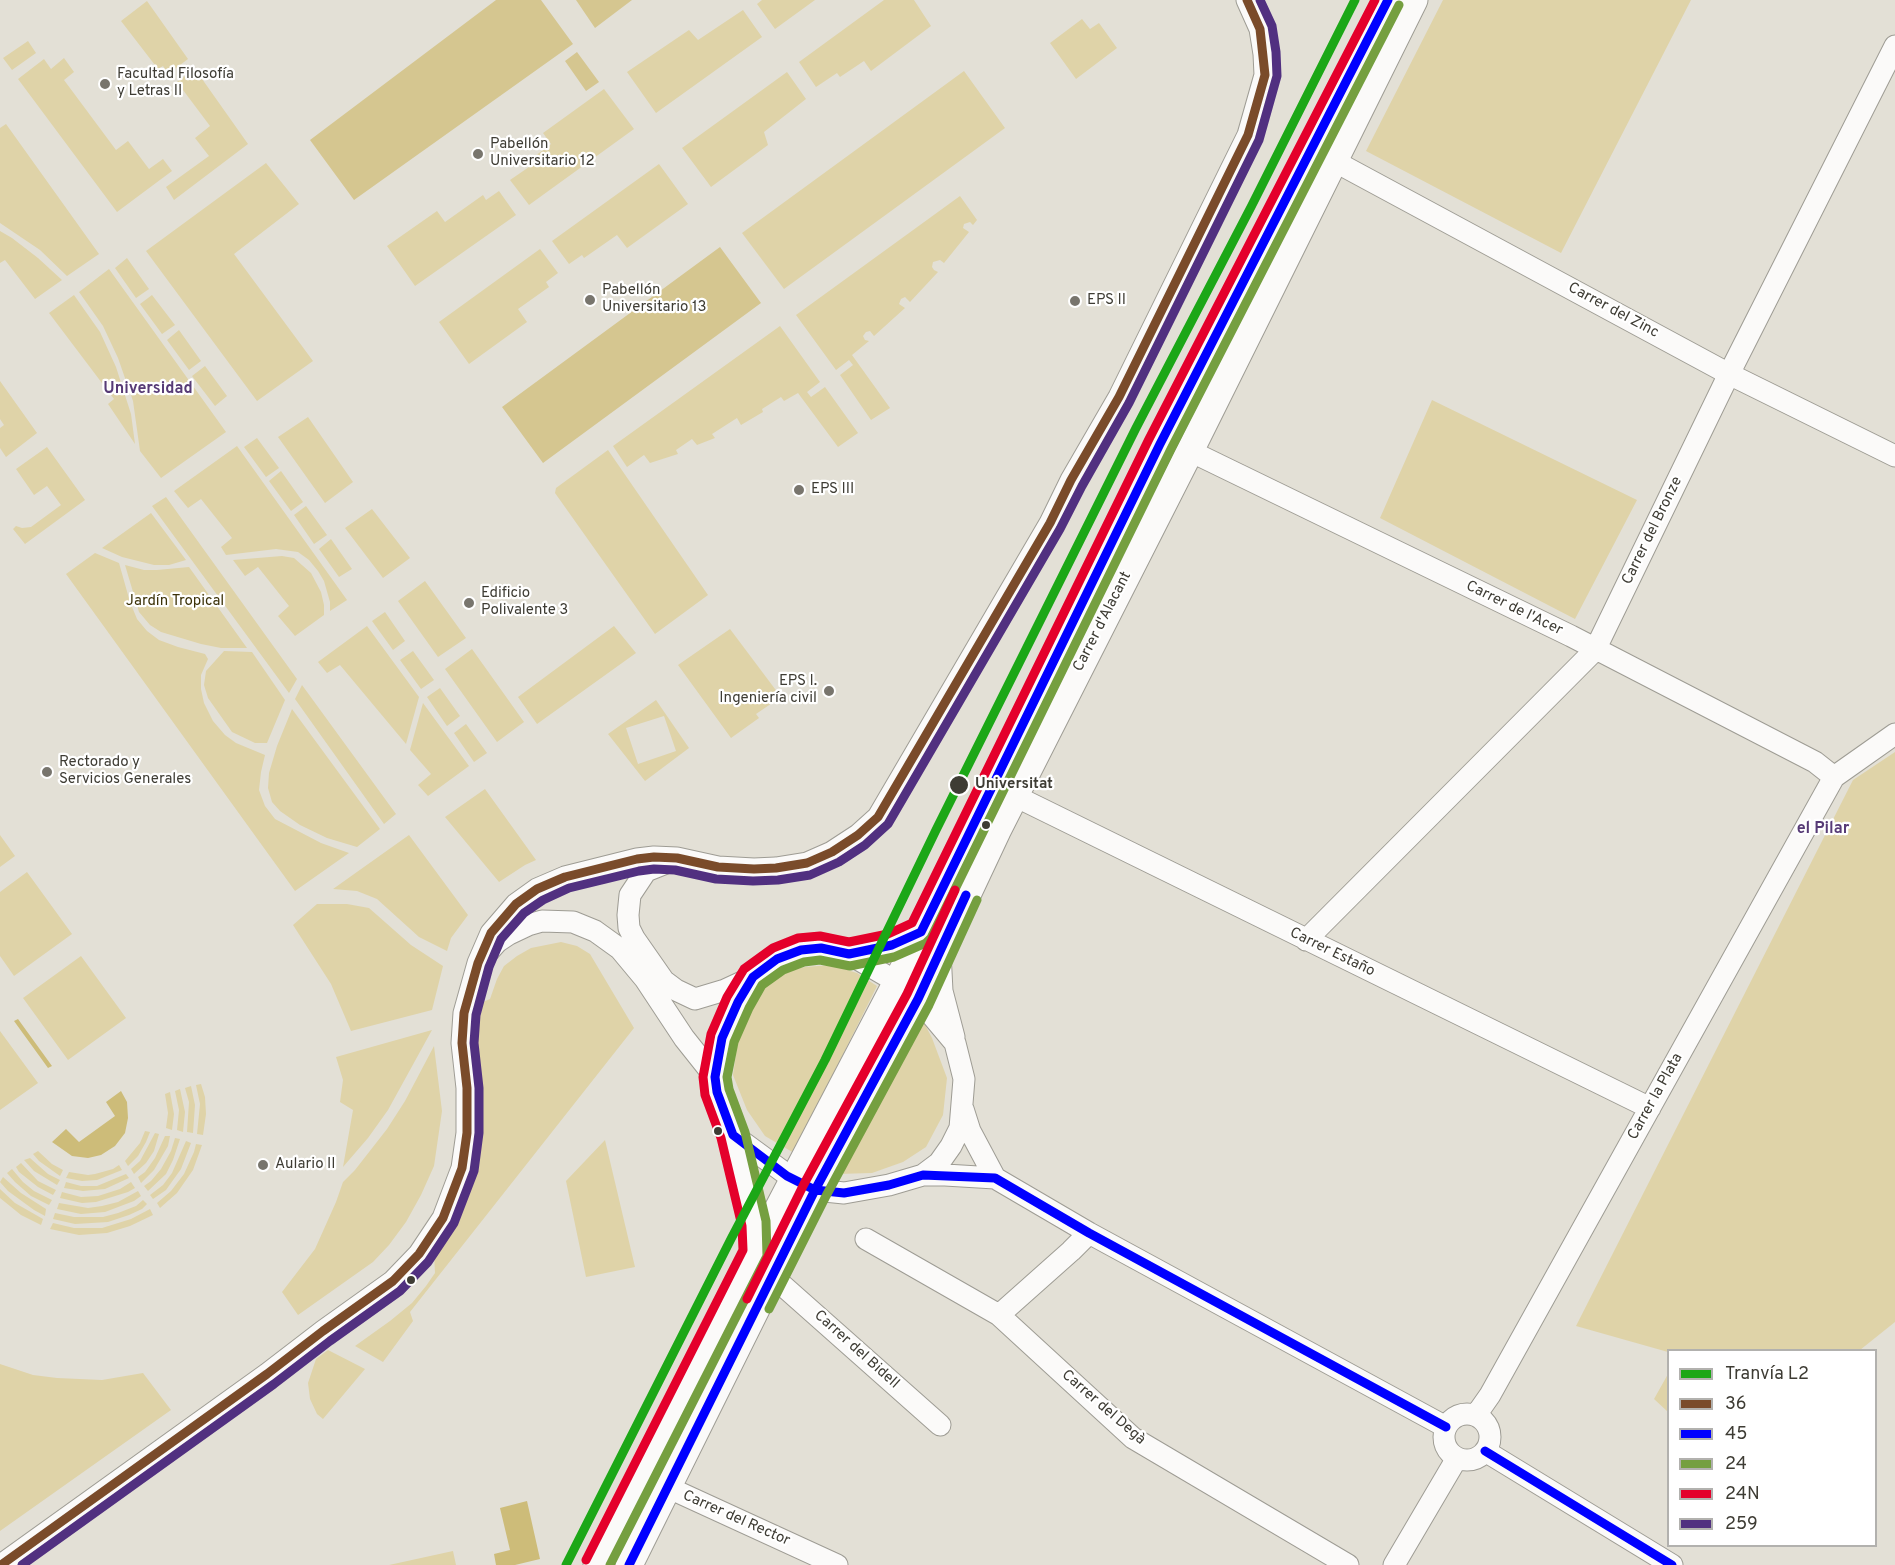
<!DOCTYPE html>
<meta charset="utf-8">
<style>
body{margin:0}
#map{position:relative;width:1895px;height:1565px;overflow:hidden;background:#e3e0d6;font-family:Overpass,sans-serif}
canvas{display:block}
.legend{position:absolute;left:1667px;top:1349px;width:210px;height:198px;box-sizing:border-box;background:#fff;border:2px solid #b2b1ae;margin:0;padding:8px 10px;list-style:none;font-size:18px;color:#3e3c34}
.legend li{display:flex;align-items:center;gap:12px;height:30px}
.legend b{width:30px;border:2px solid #b2b1ae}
</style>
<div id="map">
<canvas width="1895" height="1565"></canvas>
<ul class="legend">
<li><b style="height:8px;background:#1ca717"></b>Tranvía L2</li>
<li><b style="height:8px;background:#7a4b2a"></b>36</li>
<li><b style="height:8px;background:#00f"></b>45</li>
<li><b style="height:8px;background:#759f40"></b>24</li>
<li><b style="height:8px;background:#e4002b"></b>24N</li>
<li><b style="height:8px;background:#513080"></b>259</li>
</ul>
</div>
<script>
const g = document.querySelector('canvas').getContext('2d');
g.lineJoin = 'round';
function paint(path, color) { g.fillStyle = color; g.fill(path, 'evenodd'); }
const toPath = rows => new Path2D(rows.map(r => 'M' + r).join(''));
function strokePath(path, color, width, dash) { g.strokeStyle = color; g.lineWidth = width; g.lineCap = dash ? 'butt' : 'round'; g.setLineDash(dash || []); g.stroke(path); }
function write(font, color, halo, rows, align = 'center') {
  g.font = font + ' Overpass,sans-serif'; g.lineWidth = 4.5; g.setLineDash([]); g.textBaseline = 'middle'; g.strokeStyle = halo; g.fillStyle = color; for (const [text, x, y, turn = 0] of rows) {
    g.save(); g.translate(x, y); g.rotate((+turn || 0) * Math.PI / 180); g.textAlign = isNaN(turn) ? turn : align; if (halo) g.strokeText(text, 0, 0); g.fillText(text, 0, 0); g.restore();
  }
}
paint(toPath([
 [762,0,815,0,775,29,757,4],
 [884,0,914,0,931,26,871,71,864,61,840,77,837,73,816,87,799,62],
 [1443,0,1691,0,1561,253,1366,151],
 [147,1,188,59,168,74,163,66,158,69,121,21],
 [743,10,762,37,656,113,627,72,689,30,698,40],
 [1082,19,1090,29,1099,23,1117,48,1076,79,1050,43],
 [28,41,36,53,12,70,3,58],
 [64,58,74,72,64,80,116,150,128,141,149,169,163,159,172,171,117,212,18,79,44,59,51,69],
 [195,69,248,144,174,200,166,187,209,156,195,138,210,126,177,82],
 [964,71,1005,128,784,289,742,233],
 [787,72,806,99,764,132,768,145,711,187,682,148],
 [604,89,634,129,529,205,510,180,529,167,527,162,551,144,543,133],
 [6,124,99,254,67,276,40,250,0,223,0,128],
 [266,163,299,204,234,254,313,361,257,401,146,251],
 [659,164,688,204,627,248,617,235,584,258,582,255,569,264,552,241],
 [499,191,516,215,415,286,387,246,437,211,445,222,483,195,486,200],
 [960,196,977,220,973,225,970,222,964,224,963,228,969,232,944,263,940,260,933,262,932,267,934,270,938,272,910,302,905,297,901,299,899,304,905,308,874,336,870,331,866,332,863,336,865,340,869,341,852,355,890,408,871,420,840,375,853,365,849,360,836,370,796,315],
 [0,231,12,238,38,258,62,280,35,299,5,260,0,263],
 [540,249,558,273,546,282,549,287,518,309,527,322,469,364,439,322],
 [127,258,149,289,136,298,115,268],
 [109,269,226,432,161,478,140,451,133,401,118,358,103,326,79,292],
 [74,295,100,332,116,367,131,414,135,444,108,404,114,399,49,313],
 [152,295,175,325,162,334,140,304],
 [780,326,820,382,807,392,811,397,825,387,858,433,838,447,798,393,784,401,781,397,762,409,763,412,741,425,737,418,712,434,715,438,697,445,692,439,676,450,678,454,650,463,644,455,627,467,613,446],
 [179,330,201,361,189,370,167,340],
 [205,366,227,396,215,406,192,376],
 [0,381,37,433,6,457,0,448,0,428,4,425,0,419],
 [1432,400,1637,500,1575,619,1380,518],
 [308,417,353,482,325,503,278,437],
 [257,438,279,468,266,477,244,447],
 [237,446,347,600,330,611,330,602,324,581,318,571,309,560,298,552,276,549,226,555,221,547,232,538,201,499,188,508,174,491],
 [47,447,85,500,25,544,13,529,16,526,22,528,31,527,61,505,47,486,34,495,16,469],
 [608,450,708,595,655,634,555,493,556,488],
 [281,471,303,502,291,511,269,481],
 [166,497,297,679,289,693,152,506],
 [306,506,327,535,314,544,294,515],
 [372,509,410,558,383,578,345,528],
 [151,513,186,560,169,565,154,565,122,557,102,548],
 [331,539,352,569,339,577,319,549],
 [95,553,119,563,130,602,137,619,147,631,159,640,178,647,205,654,208,659,201,675,201,689,204,703,213,721,225,735,236,743,265,755,261,772,259,790,265,806,275,819,321,843,349,853,295,891,66,574],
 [282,556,294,558,311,573,321,592,324,605,324,615,295,636,278,616,289,606,258,567,245,576,233,560],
 [125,565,144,570,157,570,189,567,247,648,221,648,201,644,161,632,150,625,139,612],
 [425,581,466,638,438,657,398,601],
 [385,612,405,641,393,650,372,621],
 [367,626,419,697,406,744,340,665,327,673,318,662],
 [614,626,636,653,537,724,518,697],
 [730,629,781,697,756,714,759,718,731,738,678,665],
 [472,649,524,722,497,742,445,669],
 [224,651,252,652,285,700,267,743,255,743,232,732,208,698,204,685,206,671],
 [413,651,434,680,421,689,400,660],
 [302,685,396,814,384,824,295,699],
 [440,688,460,716,447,726,427,697],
 [656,700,689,748,645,781,608,734],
 [664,716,676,751,638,764,626,728],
 [423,703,469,766,428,796,418,785,431,774,410,750],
 [292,709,380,829,357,847,327,838,300,825,280,811,272,802,268,788,269,773,277,746],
 [466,724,487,753,474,762,454,733],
 [1895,752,1895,1322,1860,1350,1668,1350,1668,1352,1576,1326,1853,780],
 [485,789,536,860,525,865,499,882,445,817],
 [0,835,15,856,0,867],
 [409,835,468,915,451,938,447,951,419,937,377,899,357,891,333,889],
 [27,872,72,934,14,976,0,956,0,892],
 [317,904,347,904,369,908,411,945,443,966,432,1010,351,1031,331,984,293,925],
 [561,942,577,946,590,954,634,1028,410,1312,413,1321,383,1362,355,1346,390,1321,412,1303,426,1286,435,1273,434,1254,454,1225,467,1195,473,1173,481,1126,483,1096,476,1050,476,1030,479,1001,483,1002,490,999,497,979,504,966,517,956,531,948],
 [81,956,126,1018,68,1060,23,998],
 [831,965,857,973,877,986,794,1153,765,1136,747,1110,733,1075,738,1040,750,1000,780,973,805,967],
 [920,1015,932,1038,947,1078,943,1115,926,1147,903,1162,872,1173,837,1174],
 [432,1030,388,1110,368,1138,343,1167,353,1110,340,1102,343,1080,336,1057],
 [0,1031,38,1083,0,1110],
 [434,1046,442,1111,434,1166,421,1195,406,1222,389,1245,373,1262,298,1315,282,1292,315,1249,336,1202,343,1182,355,1170,387,1129,405,1101],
 [201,1084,205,1097,206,1114,203,1135,197,1134,200,1104,196,1085],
 [191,1086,195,1105,193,1133,187,1132,189,1102,185,1088],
 [180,1089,185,1112,183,1132,177,1130,179,1110,175,1091],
 [170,1092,174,1114,172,1130,166,1128,168,1113,165,1094],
 [145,1131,150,1132,146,1142,138,1156,128,1166,125,1161,140,1143],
 [155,1133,159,1134,154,1151,146,1163,134,1174,131,1169,140,1161],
 [165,1136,170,1136,168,1146,154,1170,141,1183,138,1177,145,1172,155,1158],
 [175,1138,180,1139,173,1160,166,1174,148,1191,144,1186,151,1181,161,1169,171,1151],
 [605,1140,635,1267,586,1277,566,1181],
 [186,1141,191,1143,181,1169,166,1190,153,1199,150,1195,163,1185,172,1173],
 [196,1144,202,1145,193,1170,177,1193,160,1208,157,1203,171,1191,184,1174,194,1152],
 [38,1151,52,1164,63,1170,60,1176,39,1161,33,1154],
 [30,1158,48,1174,60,1180,57,1185,34,1171,24,1160],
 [21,1163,38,1181,56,1190,53,1195,38,1187,19,1172,16,1167],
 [119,1165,122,1170,97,1180,82,1181,66,1178,69,1172,88,1175,95,1174,113,1169],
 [12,1169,23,1182,34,1191,52,1200,49,1205,31,1196,15,1182,7,1173],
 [126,1174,129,1178,105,1189,83,1191,64,1188,66,1182,81,1186,97,1186],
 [3,1177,21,1193,46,1209,45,1216,34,1210,8,1191,0,1182],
 [131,1182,135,1188,128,1192,96,1202,82,1203,60,1198,62,1192,81,1197,98,1196,120,1189],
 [0,1189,15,1203,43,1219,41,1225,21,1215,0,1198],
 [138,1191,141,1196,134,1201,105,1212,81,1214,57,1209,59,1203,88,1208,102,1206,118,1202],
 [143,1200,147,1204,142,1209,129,1215,108,1222,75,1224,53,1219,55,1213,74,1217,103,1217,118,1213,136,1206],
 [150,1209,153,1215,130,1226,107,1233,79,1235,50,1229,53,1223,74,1228,102,1228,131,1219],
 [328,1350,365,1369,323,1419,317,1414,310,1399,308,1383,316,1359],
 [0,1364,33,1375,57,1378,102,1380,143,1373,171,1410,0,1531],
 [1668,1374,1668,1412,1654,1399],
 [453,1551,456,1565,389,1565]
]), '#dfd3a8');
paint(toPath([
 [496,0,541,0,573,44,354,200,310,140],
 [576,0,632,0,595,28],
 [577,52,599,82,586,91,565,61],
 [720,247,761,303,543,463,502,407]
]), '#d5c690');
paint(toPath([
 [18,1019,52,1066,48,1068,14,1021],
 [121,1091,127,1102,128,1118,125,1133,115,1146,101,1155,88,1158,72,1156,52,1142,66,1129,79,1142,115,1116,106,1102],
 [527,1501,540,1559,515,1565,496,1565,494,1554,510,1550,500,1508]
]), '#cdbc79');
const minor = toPath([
 [1334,161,1729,374,1895,456],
 [1190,451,1571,636,1815,762,1834,777],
 [1015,796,1650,1108],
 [671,861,646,871,630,895,628,915,629,928,634,938,664,981,676,990,695,999,725,990,753,977],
 [1306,940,1595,650,1729,374,1895,46],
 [489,951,497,942,509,934,528,925,542,921,573,922,595,931,620,949,645,979,684,1038,715,1077],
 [940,952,942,991,954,1037],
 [963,1109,970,1131,995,1178],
 [733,1135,793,1179,815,1190,844,1193,889,1185,923,1175,939,1163,951,1146,960,1128,964,1079,955,1043,918,999,897,982,849,954],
 [923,1175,945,1175,995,1178,1089,1233,1446,1427],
 [866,1239,999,1315,1133,1438,1348,1565],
 [755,1253,754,1224,733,1135,717,1092,715,1077,722,1038,738,1002,753,977,777,959,801,950,821,948,849,954,892,945,921,932],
 [772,1276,940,1425],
 [999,1315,1071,1251,1089,1233],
 '1444 1437a23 23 0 1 1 46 0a23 23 0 1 1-46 0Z',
 [1476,1415,1490,1395,1834,777,1895,734],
 [1485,1451,1672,1565],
 [667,1487,837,1565],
 [1,1565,267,1374,323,1331,393,1281,419,1254,443,1218,462,1168,467,1133,467,1088,462,1043,464,1013,478,963,491,933,516,904,537,889,565,877,637,859,654,857,677,858,718,867,754,869,776,868,807,863,832,852,858,835,878,817,1050,523,1071,480,1119,397,1248,135,1265,75,1264,54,1260,29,1247,0],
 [1394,1565,1457,1458]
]);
const major = toPath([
 [597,1565,755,1253,897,982,1160,444,1388,0],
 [629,1565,815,1190,918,999,997,831,1190,451,1414,0]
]);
strokePath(minor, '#9e9c94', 23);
strokePath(major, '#9e9c94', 29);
strokePath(minor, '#fbfaf9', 21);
strokePath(major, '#fbfaf9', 27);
strokePath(toPath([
 [1,1565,267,1374,323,1331,393,1281,419,1254,443,1218,462,1168,467,1133,467,1088,462,1043,464,1013,478,963,491,933,516,904,537,889,565,877,637,859,654,857,677,858,718,867,754,869,776,868,807,863,832,852,858,835,878,817,1050,523,1071,480,1119,397,1248,135,1265,75,1260,29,1247,0]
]), '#7a4b2a', 9);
strokePath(toPath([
 [1388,0,1160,444,921,932,892,945,849,954,821,948,801,950,777,959,753,977,738,1002,722,1038,715,1077,717,1092,733,1135,787,1176,815,1190,844,1193,889,1185,923,1175,995,1178,1089,1233,1446,1427],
 [1485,1451,1672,1565],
 [629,1565,815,1190,918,999,966,895]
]), '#00f', 9);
strokePath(toPath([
 [769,1309,826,1196,929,1005,977,900],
 [610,1565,767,1256,766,1221,745,1132,729,1089,727,1077,734,1042,749,1008,762,985,783,970,804,962,820,960,850,966,894,957,926,943,931,938,1171,449,1399,5]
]), '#759f40', 9);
strokePath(toPath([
 [747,1299,804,1184,907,994,955,890],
 [586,1560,743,1250,742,1226,721,1138,705,1095,703,1077,711,1034,727,997,744,969,773,948,798,938,820,936,849,942,888,934,912,923,1149,439,1375,0]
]), '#e4002b', 9);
strokePath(toPath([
 [22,1565,274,1384,330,1341,400,1291,428,1262,454,1223,474,1171,479,1133,479,1088,474,1043,476,1015,489,967,501,939,524,913,543,900,569,888,639,871,654,869,675,870,716,879,753,881,778,880,810,875,839,862,865,845,888,824,1060,529,1082,486,1129,403,1259,140,1277,76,1276,52,1272,26,1260,0]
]), '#513080', 9);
strokePath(toPath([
 [566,1565,732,1237,825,1060,936,830,1136,428,1251,207,1355,0]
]), '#1ca717', 9);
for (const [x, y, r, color] of [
 [105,84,6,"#78756d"],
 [478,154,6,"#78756d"],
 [590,300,6,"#78756d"],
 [1075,301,6,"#78756d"],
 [799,490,6,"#78756d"],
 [469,603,6,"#78756d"],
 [829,691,6,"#78756d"],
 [47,772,6,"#78756d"],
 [959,785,10,"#3e3c34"],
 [986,825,5,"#3e3c34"],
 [718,1131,5,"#3e3c34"],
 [263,1165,6,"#78756d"],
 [411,1280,5,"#3e3c34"]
]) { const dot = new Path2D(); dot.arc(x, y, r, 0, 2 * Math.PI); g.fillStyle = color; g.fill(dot); strokePath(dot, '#fff', 2); }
write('15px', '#3e3c34', '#fff', [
 ["Facultad Filosofía",117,75],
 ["y Letras II",117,92],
 ["Pabellón",490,145],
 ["Universitario 12",490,162],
 ["Pabellón",602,291],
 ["Universitario 13",602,308],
 ["EPS II",1087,301],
 ["EPS III",811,490],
 ["Edificio",481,594],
 ["Polivalente 3",481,611],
 ["EPS I.",817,682,"right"],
 ["Ingeniería civil",817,699,"right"],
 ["Rectorado y",59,763],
 ["Servicios Generales",59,780],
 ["Aulario II",275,1165]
], 'left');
write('15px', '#3e3c34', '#fff', [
 ["Carrer del Zinc",1613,311,28],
 ["Carrer del Bronze",1653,531,-64],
 ["Carrer de l'Acer",1514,609,26],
 ["Carrer d'Alacant",1103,622,-63],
 ["Carrer Estaño",1332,953,26],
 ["Carrer la Plata",1656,1097,-61],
 ["Carrer del Bidell",856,1350,42],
 ["Carrer del Degà",1103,1408,41],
 ["Carrer del Rector",736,1519,24]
]);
write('15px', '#3c3209', '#fff', [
 ["Jardín Tropical",175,602]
]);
write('bold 15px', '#3e3c34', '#fff', [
 ["Universitat",975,785]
], 'left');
write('bold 16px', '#573b76', '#fff', [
 ["Universidad",148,390],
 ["el Pilar",1823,830]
]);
</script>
